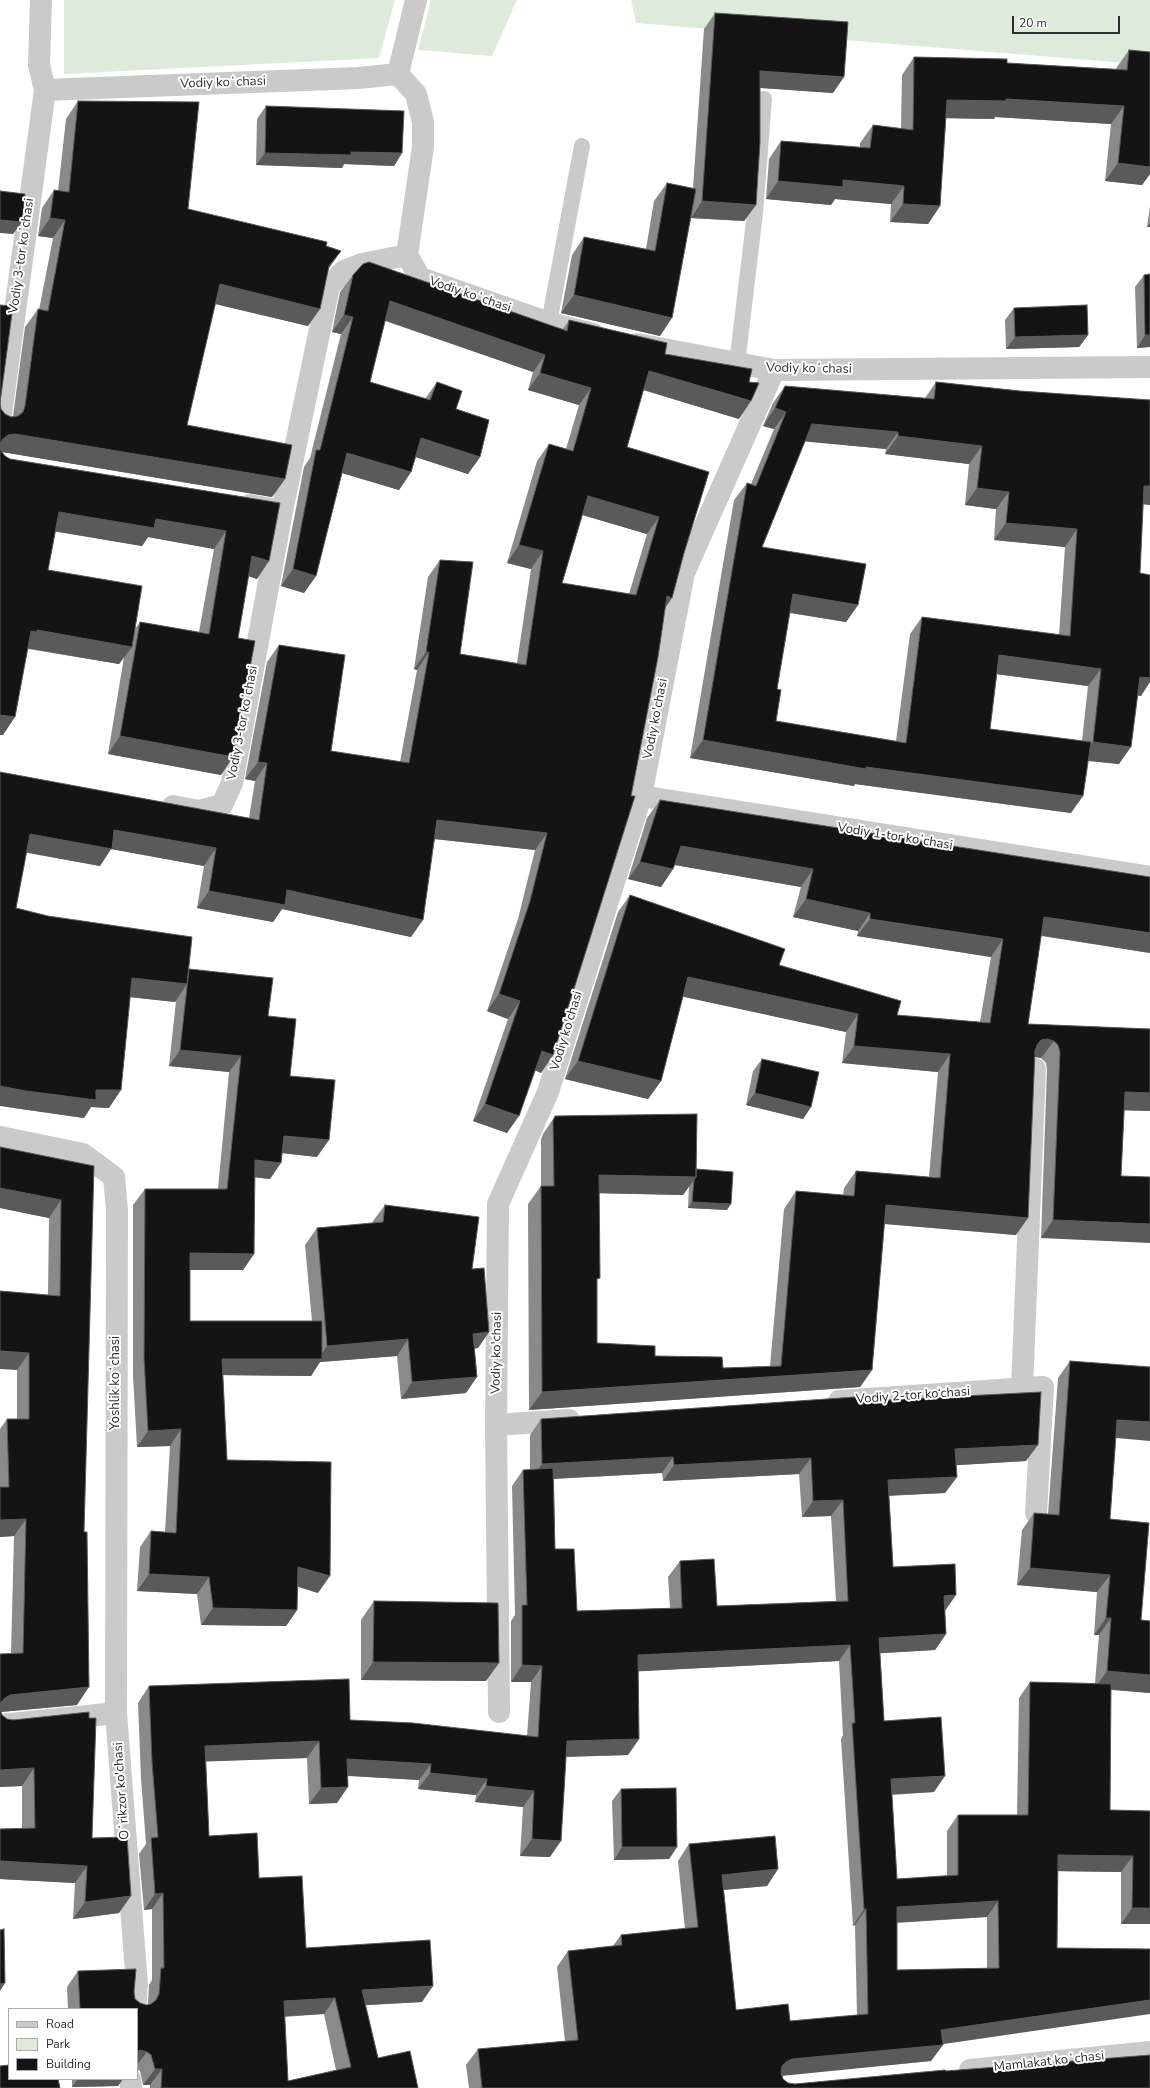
<!DOCTYPE html>
<meta charset="utf-8">
<style>
body{margin:0}
#map{position:relative;width:1150px;height:2088px;overflow:hidden;background:#fff;font-family:"Nunito Sans",sans-serif}
canvas{display:block}
.legend{position:absolute;left:8px;top:2008px;width:130px;height:72px;box-sizing:border-box;background:#fff;border:1px solid #ababab;margin:0;padding:5px 7px;list-style:none;font-size:12px;color:#2d2d2d}
.legend li{display:flex;align-items:center;gap:8px;height:20px}
.legend b{width:20px;border:1px solid #ababab}
.scale{position:absolute;left:1012px;top:16px;width:108px;height:18px;box-sizing:border-box;border:2px solid #2d2d2d;border-top:0;padding-left:5px;font-size:12px;line-height:14px;white-space:nowrap;color:#2d2d2d;-webkit-text-stroke:3px #fff;paint-order:stroke}
</style>
<div id="map">
<canvas width="1150" height="2088"></canvas>
<ul class="legend">
<li><b style="height:5px;background:#cacaca"></b>Road</li>
<li><b style="height:11px;background:#deebdb"></b>Park</li>
<li><b style="height:11px;background:#141414"></b>Building</li>
</ul>
<div class="scale">20 m</div>
</div>
<script>
const g = document.querySelector('canvas').getContext('2d');
g.lineJoin = 'round';
function paint(path, color) { g.fillStyle = color; g.fill(path, 'evenodd'); }
const toPath = rows => new Path2D(rows.map(r => 'M' + r).join(''));
function strokePath(path, color, width, dash) { g.strokeStyle = color; g.lineWidth = width; g.lineCap = dash ? 'butt' : 'round'; g.setLineDash(dash || []); g.stroke(path); }
function write(font, color, halo, rows, align = 'center') {
  g.font = font + ' "Nunito Sans",sans-serif'; g.lineWidth = 4; g.setLineDash([]); g.textBaseline = 'middle'; g.strokeStyle = halo; g.fillStyle = color; for (const [text, x, y, turn = 0] of rows) {
    g.save(); g.translate(x, y); g.rotate((+turn || 0) * Math.PI / 180); g.textAlign = isNaN(turn) ? turn : align; if (halo) g.strokeText(text, 0, 0); g.fillText(text, 0, 0); g.restore();
  }
}
paint(toPath([
 [64,0,395,0,379,58,64,74],
 [431,0,517,0,492,56,418,50],
 [631,0,1150,0,1150,65,636,23]
]), '#deebdb');
strokePath(toPath([
 [549,323,582,146],
 [737,364,755,213,764,99]
]), '#cacaca', 16);
strokePath(toPath([
 [41,0,39,65,45,90,358,78,398,74,416,94,423,122,423,147,407,255,420,278,549,323,593,334],
 [398,74,416,0],
 [637,344,774,370,1150,367],
 [0,422,45,90],
 [282,511,329,286,344,271,362,264,407,255],
 [641,796,1150,877],
 [173,806,199,811,222,805,232,783,282,511,250,505],
 [0,1137,83,1154,114,1177,117,1210,116,1713,137,1985,135,2009],
 [1022,1388,1035,1069],
 [839,1401,1043,1387,1036,1513],
 [496,1425,569,1420],
 [499,1712,496,1425,498,1204,548,1092,641,796,684,573,774,370],
 [0,1725,116,1713],
 [970,2070,1150,2052],
 [130,2079,131,2088]
]), '#cacaca', 22);
paint(toPath([
 [715,13,833,93,760,88,756,205,744,221,691,218,660,336,561,313,572,255,584,237,646,249,654,201,667,183,693,188,704,29],
 [1129,50,1150,52,1150,174,1142,185,1105,181,1111,124,995,117,994,119,946,118,940,206,928,224,890,222,891,204,835,199,831,205,766,199,769,159,781,141,860,148,860,143,873,125,901,129,902,75,914,57,1007,63,1116,69,1117,67],
 [78,101,188,209,326,246,341,251,329,268,308,326,215,304,187,425,285,479,272,497,2,452,5,456,10,459,280,503,257,579,248,576,238,638,221,775,108,754,124,657,119,664,28,649,3,735,0,735,0,305,0,403,1,409,5,414,11,417,13,416,25,327,38,309,39,310,53,238,38,236,42,208,54,190,58,191,66,119],
 [55,531,142,546,148,537,214,549,199,632,140,622,135,629,48,570],
 [266,106,402,153,394,166,344,164,342,168,256,165,257,119],
 [1150,207,1150,227,1147,227],
 [1150,274,1150,347,1137,348,1135,287,1144,275],
 [353,275,563,329,569,320,665,354,739,419,643,390,627,447,709,472,665,609,553,1055,541,1073,535,1070,507,1133,473,1121,508,1019,487,1011,518,919,535,850,435,839,411,937,282,909,273,922,197,908,204,866,111,849,100,866,26,852,16,908,189,969,268,1016,290,1076,317,1157,282,1153,270,1179,254,1177,254,1254,243,1270,190,1270,190,1321,312,1321,305,1245,317,1228,373,1223,373,1221,385,1205,472,1269,489,1332,478,1348,474,1349,466,1393,401,1399,397,1356,320,1362,311,1376,223,1375,227,1460,318,1593,298,1587,297,1610,286,1626,201,1625,197,1594,137,1591,140,1547,151,1531,165,1532,170,1446,137,1447,133,1375,133,1205,145,1189,218,1189,229,1072,169,1066,176,1001,175,1002,130,997,109,1108,91,1107,84,1118,14,1108,0,772,249,818,255,781,245,779,267,662,279,645,331,751,400,762,417,670,414,669,428,577,440,560,460,654,517,663,531,569,507,563,537,461,549,444,566,449,579,405,528,390,533,372,385,321,370,382,425,399,437,382,456,409,480,457,468,474,416,457,411,472,399,490,342,473,316,576,304,593,281,586,304,467,310,458,341,334,332,332,340,292],
 [582,515,647,534,629,594,562,583],
 [1014,308,1088,335,1079,347,1006,349,1005,320],
 [936,382,1020,391,1150,400,1150,505,1143,504,1140,573,1141,696,1138,696,1119,764,1088,761,1071,813,855,784,854,786,690,758,734,500,747,483,751,484,774,429,763,426,773,403,785,386,925,398],
 [805,441,886,449,885,454,969,464,965,505,996,509,994,540,1065,547,1059,635,922,617,910,634,896,741,776,721,777,689,789,613,846,622,858,605,762,547],
 [997,674,1088,686,1082,741,990,729],
 [660,800,1150,953,1041,936,1028,1024,1150,1029,1150,1111,1124,1110,1121,1176,1041,1238,1047,1070,1046,1063,1041,1058,1035,1057,1016,1235,884,1224,872,1370,860,1387,529,1410,528,1204,541,1186,541,1139,543,1134,555,1116,696,1169,727,1210,688,1208,689,1186,683,1195,599,1193,597,1283,597,1343,655,1356,723,1368,770,1366,784,1209,796,1191,843,1195,844,1188,856,1171,929,1177,938,1072,842,1063,846,1032,683,996,661,1081,648,1099,565,1079,618,912,630,895,779,965,897,1015,980,1022,991,957,857,936,858,931,793,917,801,887,675,865,673,869,661,887,628,879,647,818],
 [762,1059,811,1107,803,1119,746,1105,753,1071],
 [0,1147,94,1166,77,1705,1,1712,2,1715,92,1838,119,1913,73,1919,75,1883,0,1879,0,1829,22,1829,22,1786,0,1787,0,1654,11,1654,14,1536,0,1537,0,1429,7,1419,17,1419,17,1370,48,1295,49,1218,0,1208],
 [1070,1361,1116,1438,1110,1519,1141,1620,1150,1621,1150,1693,1111,1690,1110,1810,1150,1811,1150,1924,1121,1924,1121,1872,1058,1871,1057,1948,943,2044,931,2061,782,2075,783,2079,788,2083,795,2084,946,2071,1150,2088,469,2088,466,2065,478,2049,565,2041,557,1967,568,1951,613,1946,621,1935,685,1929,678,1861,689,1844,778,1869,767,1886,723,1890,736,2010,790,2021,857,2015,855,1925,853,1926,841,1739,843,1735,839,1661,638,1671,639,1739,628,1755,566,1757,550,1857,520,1856,523,1807,475,1802,476,1795,418,1789,419,1780,348,1776,337,1803,309,1804,307,1758,206,1761,209,1836,259,1878,306,1948,422,2002,365,2005,378,2058,418,2088,150,2088,150,2085,143,2085,140,2071,137,2069,137,2009,68,2009,67,1987,78,1971,134,1992,135,1999,140,2003,146,2005,148,2005,149,1985,152,1980,152,1909,144,1910,139,1854,146,1844,141,1778,138,1703,149,1686,350,1720,527,1736,531,1682,511,1682,511,1621,515,1615,512,1486,523,1470,530,1470,530,1435,541,1419,869,1401,1026,1461,956,1465,957,1477,945,1493,889,1496,893,1567,945,1611,946,1634,935,1650,880,1653,884,1721,934,1792,892,1795,897,1879,947,1876,947,1831,958,1815,1017,1815,1019,1698,1030,1682,1095,1683,1099,1635,1094,1635,1097,1592,1017,1585,1022,1530,1034,1513,1048,1514,1058,1378],
 [662,1473,663,1481,799,1474,802,1517,831,1516,836,1601,717,1606,680,1561,668,1577,670,1608,577,1611,555,1549,554,1479],
 [987,1917,987,1968,897,1970,897,1923],
 [324,2014,336,2070,288,2081,284,2017],
 [374,1601,486,1681,361,1680,361,1620],
 [621,1789,677,1847,669,1859,614,1860,612,1801],
 [72,2079,123,2079,118,2086,72,2087]
]), '#8a8a8a');
paint(toPath([
 [760,71,844,77,833,93,748,87],
 [1006,99,1124,106,1111,124,995,117,994,119,935,118,947,100],
 [351,152,402,153,394,166,344,164,342,168,256,165,265,153],
 [1118,163,1150,167,1150,174,1142,185,1105,181],
 [843,180,904,186,891,204,835,199,831,205,766,199,778,181],
 [702,201,756,205,744,221,691,218],
 [903,204,940,206,928,224,890,222],
 [50,218,65,220,53,238,38,236],
 [0,220,22,222,13,234,0,233],
 [1150,223,1150,227,1147,227],
 [341,251,328,269,329,266],
 [220,284,320,309,308,326,207,302],
 [574,295,672,318,660,336,561,313],
 [390,301,545,355,533,372,378,318],
 [344,315,353,317,341,334,332,332],
 [1088,335,1079,347,1006,349,1015,337],
 [1145,335,1150,335,1150,347,1137,348],
 [649,371,751,401,739,419,637,388],
 [540,373,591,388,579,405,528,390],
 [775,408,786,412,774,429,763,426],
 [812,424,898,432,886,449,800,441],
 [15,434,285,479,272,497,2,452,0,452,0,442,3,439,8,435],
 [898,436,982,446,969,464,885,454],
 [421,438,480,457,468,474,409,455],
 [347,453,411,472,399,490,335,471],
 [1144,486,1150,486,1150,505,1132,503],
 [977,488,1009,492,996,509,965,505],
 [588,496,659,517,647,534,576,513],
 [59,512,156,519,226,531,214,549,148,537,142,546,46,530],
 [1006,523,1077,529,1065,547,994,540],
 [519,545,543,551,531,569,507,563],
 [252,556,269,561,257,579,239,573],
 [293,569,316,576,304,593,281,586],
 [793,594,858,605,846,622,780,611],
 [667,596,672,598,660,616],
 [37,630,132,647,119,664,26,648,31,631],
 [426,652,429,652,417,670,414,669],
 [999,655,1101,669,1088,686,987,673],
 [1140,677,1150,678,1150,682,1141,696,1128,694],
 [0,715,15,717,3,735,0,735],
 [120,736,233,757,221,775,108,754],
 [703,740,866,767,1083,796,1071,813,855,784,854,786,690,758],
 [1093,742,1131,747,1119,764,1080,760],
 [258,762,267,763,255,781,245,779],
 [437,820,547,833,535,850,425,838],
 [114,830,216,848,204,866,111,849,100,866,17,851,30,834],
 [681,846,813,869,801,887,669,864],
 [640,862,673,869,661,887,628,879],
 [287,890,423,920,411,937,282,909,273,922,197,908,209,891],
 [806,899,870,913,858,931,793,917],
 [1044,917,1150,933,1150,953,1032,934],
 [870,919,1003,939,991,957,857,936],
 [688,977,858,1014,846,1032,675,995],
 [132,978,187,984,175,1002,120,996],
 [499,994,520,1001,508,1019,487,1011],
 [1047,1039,1054,1041,1041,1058,1035,1057,1029,1058,1037,1045,1041,1040],
 [854,1046,950,1054,938,1072,842,1063],
 [180,1050,241,1056,229,1072,169,1066],
 [542,1051,553,1055,541,1073,530,1068],
 [578,1061,661,1081,648,1099,565,1079],
 [0,1086,96,1090,121,1090,109,1108,91,1107,84,1118,0,1106],
 [1125,1092,1150,1093,1150,1111,1112,1110],
 [755,1093,811,1107,803,1119,746,1105],
 [485,1104,519,1116,507,1133,473,1121],
 [284,1136,329,1140,317,1157,272,1152],
 [255,1160,281,1163,270,1179,243,1176],
 [599,1175,696,1177,683,1195,587,1193],
 [0,1188,61,1200,49,1218,0,1208],
 [692,1202,731,1204,727,1210,688,1208],
 [886,1205,1028,1218,1016,1235,874,1223],
 [1053,1220,1150,1224,1150,1243,1041,1238],
 [190,1253,254,1254,243,1270,178,1270],
 [489,1332,478,1348,461,1350,473,1334],
 [408,1339,397,1356,320,1362,311,1376,210,1375,222,1359,318,1359,327,1346],
 [0,1351,29,1353,17,1370,0,1369],
 [872,1370,860,1387,529,1410,542,1392],
 [477,1377,466,1393,401,1399,412,1382],
 [1117,1420,1150,1422,1150,1441,1105,1437],
 [181,1429,170,1446,137,1447,148,1431],
 [1038,1445,1026,1461,944,1466,955,1449],
 [673,1457,662,1473,530,1480,542,1464],
 [811,1458,799,1474,663,1481,674,1465],
 [957,1477,945,1493,877,1496,888,1480],
 [843,1500,831,1516,802,1517,813,1501],
 [26,1519,14,1536,0,1537,0,1520],
 [298,1567,330,1576,318,1593,287,1583],
 [1030,1568,1110,1575,1097,1592,1017,1585],
 [149,1574,209,1577,197,1594,137,1591],
 [956,1595,945,1611,933,1612,944,1596],
 [213,1608,297,1610,286,1626,201,1625],
 [1106,1618,1111,1618,1099,1635,1094,1635],
 [946,1634,935,1650,868,1654,879,1638],
 [850,1645,839,1661,626,1672,638,1655],
 [373,1662,499,1663,486,1681,361,1680],
 [522,1665,542,1666,531,1682,511,1682],
 [1107,1671,1150,1675,1150,1693,1095,1688],
 [89,1687,77,1705,0,1712,0,1704,5,1698,10,1695],
 [639,1739,628,1755,556,1757,567,1741],
 [319,1741,307,1758,194,1762,205,1746],
 [347,1759,431,1764,419,1780,336,1775],
 [34,1768,22,1786,0,1787,0,1770],
 [430,1773,487,1779,476,1795,418,1789],
 [945,1776,934,1792,879,1795,891,1779],
 [486,1786,534,1791,523,1807,475,1802],
 [348,1787,337,1803,309,1804,321,1788],
 [532,1839,561,1841,550,1857,520,1856],
 [622,1847,677,1847,669,1859,614,1860],
 [1058,1855,1133,1856,1121,1872,1047,1871],
 [0,1861,87,1866,75,1883,0,1879],
 [778,1869,767,1886,711,1891,722,1875],
 [163,1893,152,1909,144,1910,155,1894],
 [131,1896,119,1913,73,1919,85,1902],
 [998,1901,987,1917,886,1923,897,1907],
 [1132,1908,1150,1908,1150,1924,1121,1924],
 [864,1909,866,1909,855,1925,853,1926],
 [5,1983,0,1991,0,1984],
 [433,1986,422,2002,351,2006,362,1990],
 [335,1998,324,2014,272,2017,284,2001],
 [1150,2000,1150,2014,930,2046,941,2030],
 [943,2045,931,2061,781,2076,782,2066,786,2062,792,2059],
 [140,2050,147,2052,137,2065,137,2052],
 [155,2069,162,2069,150,2085,143,2085],
 [78,2079,123,2079,118,2086,72,2087]
]), '#5a5a5a');
const building = toPath([
 [715,13,848,22,844,77,760,71,760,142,756,205,702,201,715,13],
 [1129,50,1150,52,1150,167,1118,163,1124,106,1006,99,1006,101,947,100,940,206,903,204,904,186,843,180,843,187,778,181,781,141,870,148,873,125,913,130,914,57,1007,59,1007,63,1127,70,1129,50],
 [78,101,199,102,188,209,327,242,326,246,341,251,329,266,320,309,220,284,187,425,292,445,285,479,15,434,8,435,3,439,0,444,1,451,5,456,10,459,280,503,269,561,252,556,238,638,255,641,233,757,120,736,140,622,209,634,226,531,156,519,154,528,59,512,48,570,142,586,132,647,37,630,37,632,31,631,15,717,0,715,0,305,13,306,0,403,1,409,5,414,11,417,18,416,23,412,25,406,38,309,48,311,65,220,50,218,54,190,69,192,78,101],
 [266,106,404,111,402,153,351,152,351,155,265,153,266,106],
 [667,183,696,189,672,318,574,295,584,237,655,251,667,183],
 [0,191,25,194,22,222,0,220,0,191],
 [369,262,567,331,569,320,667,343,665,354,752,369,749,382,759,383,751,401,649,371,627,447,709,472,684,553,672,598,667,596,658,657,631,796,635,796,553,1055,542,1051,519,1116,485,1104,520,1001,499,994,530,901,547,833,437,820,423,920,287,890,285,905,209,891,216,848,114,830,112,849,30,834,16,908,48,916,192,937,187,984,132,978,121,1090,96,1090,96,1100,26,1091,0,1086,0,772,259,820,267,763,258,762,279,645,345,655,331,751,409,763,429,652,426,652,440,560,473,562,460,654,526,665,543,551,519,545,549,444,573,451,591,388,540,373,545,355,390,301,370,382,430,400,437,382,462,391,456,409,489,420,480,457,421,438,411,472,347,453,316,576,293,569,316,450,320,450,353,317,344,315,353,275,363,264,369,262],
 [588,496,659,517,636,595,562,583,588,496],
 [1150,274,1150,335,1145,335,1144,275,1150,274],
 [1087,305,1088,335,1015,337,1014,308,1087,305],
 [936,382,1020,391,1150,400,1150,486,1144,486,1140,573,1150,575,1150,678,1140,677,1131,747,1093,742,1101,669,999,655,990,729,1091,742,1083,796,866,767,866,769,703,740,747,483,756,486,786,412,775,408,785,386,934,399,936,382],
 [812,424,898,432,898,436,982,446,977,488,1009,492,1006,523,1077,529,1070,636,922,617,906,743,776,721,781,690,777,689,793,594,858,605,866,564,762,547,812,424],
 [660,800,1150,877,1150,933,1044,917,1028,1024,1150,1029,1150,1093,1125,1092,1121,1176,1150,1177,1150,1224,1053,1220,1060,1052,1058,1045,1054,1041,1047,1039,1041,1040,1037,1045,1035,1051,1028,1218,886,1205,872,1370,542,1392,541,1186,554,1186,553,1121,555,1116,697,1114,696,1177,599,1175,600,1278,597,1279,597,1343,655,1346,655,1356,722,1357,723,1368,781,1366,796,1191,854,1196,856,1171,940,1178,950,1054,854,1046,858,1014,688,977,661,1081,578,1061,630,895,785,949,779,965,901,1001,897,1015,990,1023,1003,939,870,919,870,913,806,899,813,869,681,846,673,869,640,862,660,800],
 [189,969,273,978,268,1016,296,1019,290,1076,335,1080,329,1140,284,1136,281,1163,255,1160,254,1254,190,1253,190,1321,322,1321,322,1359,222,1359,227,1460,331,1462,330,1576,298,1567,297,1610,213,1608,209,1577,149,1574,151,1531,176,1533,181,1429,148,1431,144,1358,145,1189,227,1189,241,1056,180,1050,189,969],
 [762,1059,819,1072,811,1107,755,1093,762,1059],
 [0,1147,94,1166,84,1532,87,1532,89,1687,10,1695,5,1698,1,1702,0,1707,0,1654,23,1653,26,1519,0,1520,0,1487,9,1487,7,1419,29,1419,29,1353,0,1351,0,1291,60,1296,61,1200,0,1188,0,1147],
 [696,1169,733,1172,731,1204,692,1202,694,1180,696,1177,696,1169],
 [385,1205,479,1217,472,1269,484,1268,489,1332,473,1334,477,1377,412,1382,408,1339,327,1346,317,1228,383,1222,385,1205],
 [1070,1361,1150,1367,1150,1422,1117,1420,1110,1519,1149,1523,1141,1620,1150,1621,1150,1675,1107,1671,1111,1618,1106,1618,1110,1575,1030,1568,1034,1513,1059,1515,1070,1361],
 [1041,1392,1038,1445,955,1449,957,1477,888,1480,893,1567,955,1564,956,1595,944,1596,946,1634,879,1638,884,1721,941,1717,945,1776,891,1779,897,1879,958,1875,958,1815,1028,1815,1030,1682,1111,1684,1110,1810,1150,1811,1150,1908,1132,1908,1133,1856,1058,1855,1057,1948,1150,1949,1150,2000,941,2030,943,2045,792,2059,786,2062,782,2066,781,2073,783,2079,788,2083,795,2084,945,2070,946,2071,1150,2055,1150,2088,482,2088,478,2049,578,2040,568,1951,622,1945,621,1935,698,1927,689,1844,775,1836,778,1869,722,1875,736,2010,788,2004,790,2021,868,2014,866,1909,864,1909,852,1723,855,1723,850,1645,638,1655,639,1739,567,1741,561,1841,532,1839,534,1791,486,1786,487,1779,430,1773,431,1764,347,1759,348,1787,321,1788,319,1741,205,1746,209,1836,257,1833,259,1878,302,1876,306,1948,430,1940,433,1986,362,1990,378,2058,410,2051,418,2088,161,2088,162,2069,155,2069,151,2055,147,2052,140,2050,137,2052,137,2009,80,2009,78,1971,136,1969,134,1992,135,1999,140,2003,146,2005,151,2004,156,2000,159,1994,161,1968,164,1968,163,1893,155,1894,151,1838,158,1837,152,1762,149,1686,349,1679,350,1720,413,1723,538,1737,542,1666,522,1665,522,1605,527,1605,523,1470,553,1468,555,1549,574,1549,577,1611,682,1608,680,1561,714,1559,717,1606,848,1601,843,1500,813,1501,811,1458,674,1465,673,1457,542,1464,541,1419,869,1396,869,1401,1041,1392],
 [998,1901,999,1968,897,1970,897,1907,998,1901],
 [335,1998,351,2067,288,2081,284,2001,335,1998],
 [374,1601,498,1603,499,1663,373,1662,374,1601],
 [0,1709,2,1715,7,1719,13,1720,89,1712,89,1718,96,1718,92,1838,127,1837,131,1896,85,1902,87,1866,0,1861,0,1829,35,1828,34,1768,0,1770,0,1709],
 [676,1788,677,1847,622,1847,621,1789,676,1788],
 [4,1929,5,1983,0,1984,0,1930,4,1929],
 [9,2065,9,2079,58,2079,60,2088,0,2088,0,2066,9,2065]
]);
paint(building, '#141414');
strokePath(building, '#5a5a5a', 1);
write('13px', '#2d2d2d', '#fff', [
 ["Vodiy koʻchasi",223,83,-2],
 ["Vodiy 3-tor koʼchasi",22,256,-82],
 ["Vodiy koʻchasi",470,295,19],
 ["Vodiy koʻchasi",809,369,1],
 ["Vodiy ko'chasi",656,719,-79],
 ["Vodiy 3-tor koʼchasi",243,723,-79],
 ["Vodiy 1-tor koʼchasi",895,837,9],
 ["Vodiy ko'chasi",567,1031,-73],
 ["Vodiy ko'chasi",497,1353,-89],
 ["Yoshlik koʻchasi",116,1383,-90],
 ["Vodiy 2-tor ko‘chasi",913,1396,-4],
 ["Oʻrikzor ko'chasi",122,1791,-94],
 ["Mamlakat koʻchasi",1049,2062,-6]
]);
</script>
